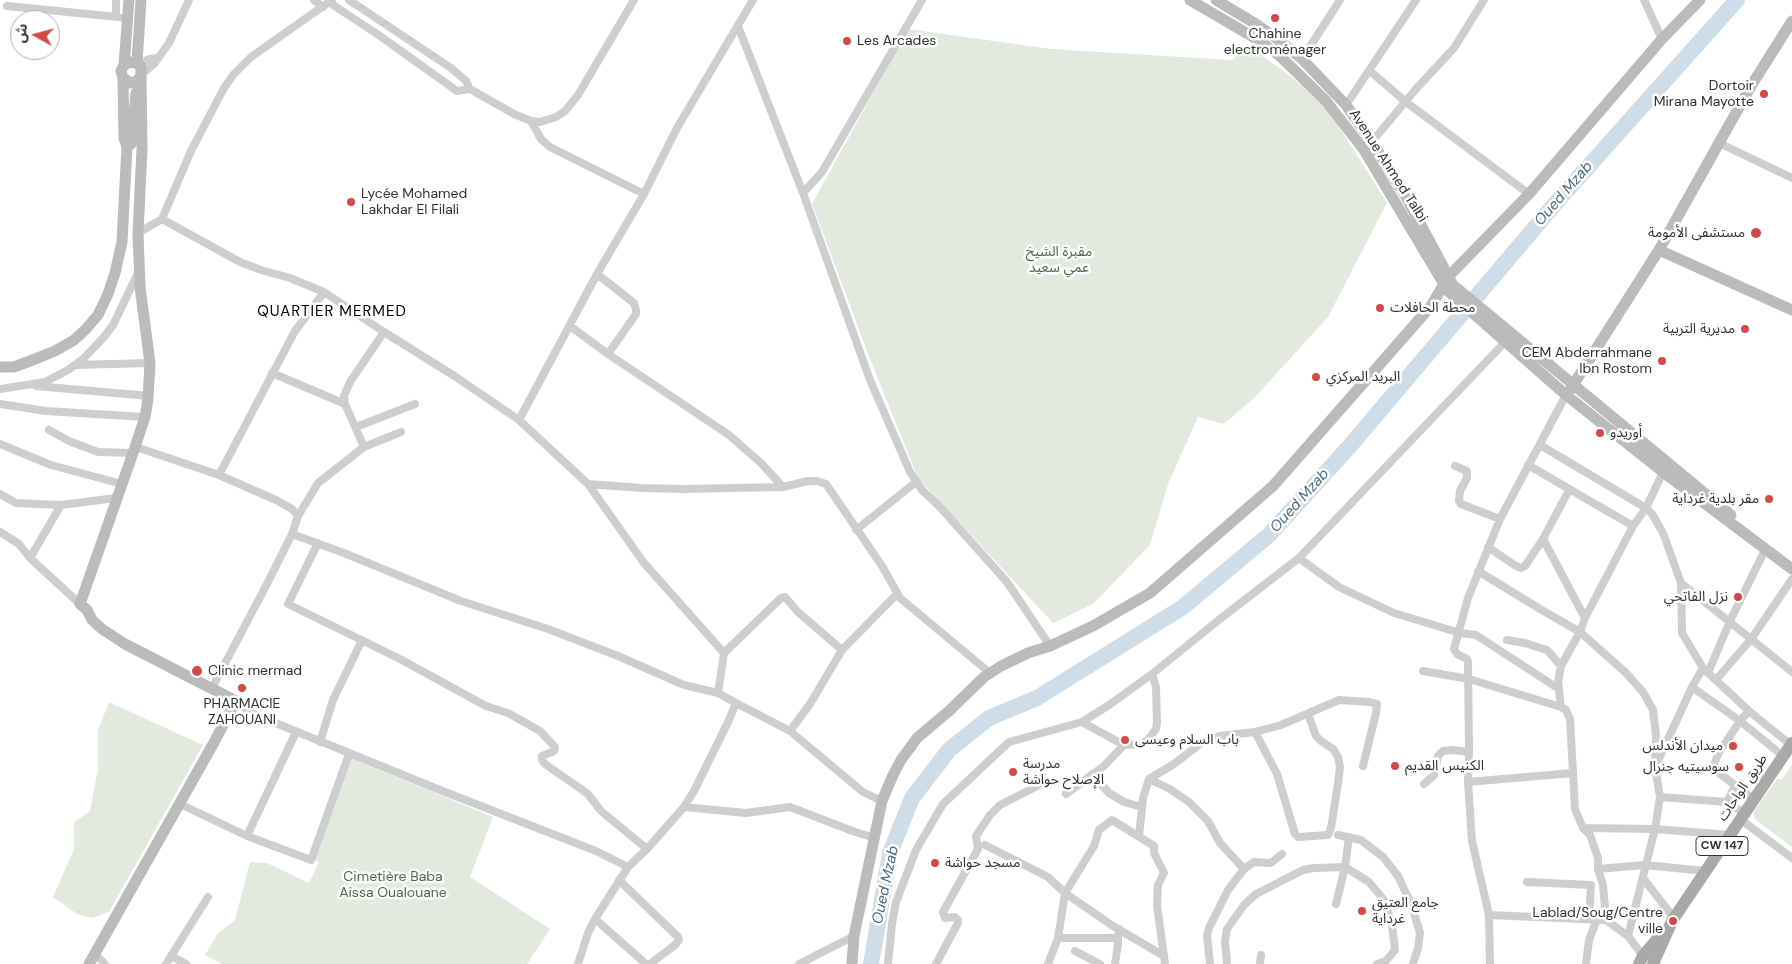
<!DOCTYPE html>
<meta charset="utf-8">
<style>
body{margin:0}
#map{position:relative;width:1792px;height:964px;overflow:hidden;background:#fff;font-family:"DM Sans","Noto Sans Arabic",sans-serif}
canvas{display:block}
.north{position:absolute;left:10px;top:10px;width:50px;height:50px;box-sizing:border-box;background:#fff;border:1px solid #adadad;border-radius:50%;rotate:277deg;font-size:14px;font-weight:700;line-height:20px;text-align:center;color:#313131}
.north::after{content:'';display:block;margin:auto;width:18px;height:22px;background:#d24948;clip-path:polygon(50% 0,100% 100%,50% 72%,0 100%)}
</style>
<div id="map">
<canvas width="1792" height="964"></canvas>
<div class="north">ش</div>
</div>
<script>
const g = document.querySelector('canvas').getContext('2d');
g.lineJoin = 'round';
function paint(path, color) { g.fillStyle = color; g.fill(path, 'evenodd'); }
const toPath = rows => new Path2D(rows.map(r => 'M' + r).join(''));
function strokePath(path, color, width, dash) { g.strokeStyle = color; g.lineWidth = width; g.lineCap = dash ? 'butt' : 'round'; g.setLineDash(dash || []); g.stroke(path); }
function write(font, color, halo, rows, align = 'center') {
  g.font = font + ' "DM Sans","Noto Sans Arabic",sans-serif'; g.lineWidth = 5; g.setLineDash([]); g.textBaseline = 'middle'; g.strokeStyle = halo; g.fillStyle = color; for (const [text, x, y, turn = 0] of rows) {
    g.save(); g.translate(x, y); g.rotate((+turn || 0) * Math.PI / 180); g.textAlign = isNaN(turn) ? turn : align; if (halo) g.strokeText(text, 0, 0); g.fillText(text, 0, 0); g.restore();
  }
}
paint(toPath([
 [908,29,1051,49,1232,60,1247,45,1288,74,1328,109,1387,203,1328,317,1256,396,1224,424,1198,417,1168,484,1150,545,1093,604,1053,623,918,478,870,359,812,204],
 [109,702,203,745,109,912,92,918,77,914,53,897,74,849,74,822,90,811,98,769,98,730],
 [348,757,493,817,470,877,550,929,527,964,222,964,205,955,218,933,235,920,250,862,267,863,309,883,319,862,313,859],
 [1792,765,1792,847,1757,821,1754,817,1754,811,1778,778,1781,780]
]), '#e3e9de');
strokePath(toPath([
 [871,964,890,853,912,798,949,750,989,718,1037,698,1183,607,1269,535,1349,447,1554,205,1737,0]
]), '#cfdde9', 16);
strokePath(toPath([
 [314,0,323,7],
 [349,0,451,68,466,81,470,89,514,114,531,121,540,122,556,117,565,111,578,95,634,0],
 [1644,0,1662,39],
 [330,3,380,36,457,91,470,89],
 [7,6,128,18],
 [116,17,116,0],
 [738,26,803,193,822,172,922,0],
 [1302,59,1340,0],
 [139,65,149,59,157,58],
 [1370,71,1406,102,1529,194],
 [142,74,154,64,169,43,189,0],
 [1346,105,1416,0],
 [531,121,541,139,550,147,644,194],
 [1719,143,1792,178],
 [1370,144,1416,89,1454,48,1484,0],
 [803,193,870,380,910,472,922,490,939,506,1007,582,1050,646],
 [162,219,240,262,261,270,290,278,324,292,384,332,456,377,519,420,597,274,644,194,677,128,753,0],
 [138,233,162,219,191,151,224,88,234,74,251,57,332,0],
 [597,274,634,303,636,310,636,314,608,354],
 [570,326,608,354,729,435,761,463,783,487],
 [75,365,150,363],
 [272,373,345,404],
 [36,386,149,396],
 [0,389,45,382,68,370,83,359,104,337,113,325,138,273],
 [0,404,46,411,145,417],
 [519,420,588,484,642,488,683,489,783,487,808,481,817,481,826,484,882,566,900,598,990,673],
 [356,427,415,404],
 [49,430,69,441,98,452,133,453],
 [0,444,51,465,122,484],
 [1540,445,1646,508,1652,514,1663,533,1681,583,1682,633,1703,668,1749,711,1791,745],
 [136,447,219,475,295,331,324,292],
 [364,447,401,432],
 [1528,465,1633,526],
 [1455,466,1467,471,1467,478,1460,491,1459,501,1461,504,1500,519],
 [588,484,644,563,724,653],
 [0,494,16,503,61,505,116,498],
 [298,516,318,483,364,447,345,404,344,396,350,382,384,332],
 [856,530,916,482],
 [0,532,19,544,30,558,80,604],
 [292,534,344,553,461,601,548,629,618,656,684,685,718,693],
 [1543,539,1585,618],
 [318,543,288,604,400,659,486,706,508,713,540,731,555,747,554,751,542,756,542,760,545,764,588,794,601,811,647,849],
 [1488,547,1516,566,1521,568,1525,566,1543,539,1569,490],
 [30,558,61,505],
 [1299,558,1339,587,1394,613,1460,633,1476,635,1559,689],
 [1478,571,1540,609,1580,632,1625,672,1643,692,1653,710,1656,735,1655,767,1660,797,1655,829,1628,936],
 [1681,583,1792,672],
 [1507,640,1525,643,1547,650,1561,666],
 [1423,671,1469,679,1561,707,1566,710,1570,719,1575,809,1583,828,1590,835,1598,858,1598,869,1603,885,1606,920,1628,936,1643,956],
 [1708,673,1730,621,1765,550],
 [1716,680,1752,638,1792,579],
 [1692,687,1740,721,1783,756],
 [212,688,268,582,292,534,298,516,292,509,276,500,219,475],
 [236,701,251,713,440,790,596,851,628,867],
 [736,703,790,731,863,792,882,801],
 [1561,707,1558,682,1561,666,1580,632,1585,618,1633,526,1646,508,1663,472],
 [1749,711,1740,721,1718,754,1714,765,1719,773,1753,799],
 [1082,722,1124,745],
 [790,731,810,704,842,650,897,594],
 [1255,732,1277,774,1295,834,1298,837,1328,835,1331,828,1338,783,1340,767,1338,757,1333,749,1321,741,1316,736,1308,714],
 [320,742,333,700,362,640],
 [1657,763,1692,687,1703,668],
 [1092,774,1109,793,1124,802,1142,807],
 [1149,779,1170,789,1189,802,1208,821,1220,843,1244,869],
 [1468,782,1573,773],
 [1424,784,1434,775,1438,756,1443,751,1452,750,1469,752],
 [1066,794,1104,766,1124,745,1141,744,1148,740,1156,729,1157,722,1156,687,1152,674],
 [1660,797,1727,802,1735,786],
 [1727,802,1744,813],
 [180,804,247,836,311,860,349,754],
 [684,807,746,813,790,807,855,832,875,838],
 [1740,819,1792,858],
 [1583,828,1655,829,1730,835],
 [1338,835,1361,840,1383,857,1398,876,1412,906,1420,933,1418,948,1413,964],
 [247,836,296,732],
 [1139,836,1143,798,1149,779,1174,764,1201,743,1220,736,1255,732,1281,725,1339,700,1370,702,1377,704,1376,713,1363,766],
 [985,845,1048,877,1065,893,1113,926,1164,956],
 [1598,869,1645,865,1705,871],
 [1643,878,1674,918],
 [619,880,678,937,679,940,675,945,650,964],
 [1527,882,1591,885,1589,919],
 [1336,904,1345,867,1349,837],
 [1489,915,1606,920],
 [595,919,646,964],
 [1058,938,1118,938,1119,929],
 [1075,951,1100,964],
 [95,954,105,964],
 [171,956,186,964],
 [166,964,208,897],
 [578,964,588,933,595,919,628,867,647,849,684,807,694,791,729,720,736,703,718,693,724,653,781,598,785,597,798,612,842,650],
 [799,964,854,936],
 [888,964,892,924,896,902,916,850,943,804,1009,742,1082,722,1109,705,1152,674,1220,619,1299,558,1505,342],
 [936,964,958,923,958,920,955,917,945,918,943,912,978,849,976,836,990,815,1000,805,1043,783],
 [1048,964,1058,938,1065,893,1094,846,1099,830,1112,820,1154,846,1154,853,1164,873,1158,885,1157,905,1165,964],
 [1115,964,1118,944,1118,938],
 [1210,964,1207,935,1209,928,1228,890,1244,869,1254,862,1271,863,1282,854],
 [1227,964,1225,941,1227,929,1244,905,1256,894,1303,870,1314,868,1345,867,1369,882,1384,900,1392,925,1395,950,1386,961,1377,964],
 [1260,964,1261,955],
 [1490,964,1489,915,1472,841,1468,782,1469,752,1468,662,1467,659,1457,654,1454,649,1468,598,1500,519,1566,395],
 [1586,964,1589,940,1597,919]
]), '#cecece', 8);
strokePath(toPath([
 [1190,0,1260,41,1281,57,1326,101,1364,150,1448,291,1566,395,1663,472,1792,569],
 [1216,0,1256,24,1280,41,1302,59,1346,105,1372,142,1405,195,1453,285,1731,515],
 [137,63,141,0],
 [124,65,129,0],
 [127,147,131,144,132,134,136,93],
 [1659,250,1792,310],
 [0,367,14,367,30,361,55,351,74,340,85,330,98,315,108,294,115,273,122,242,127,147,124,138,123,78,121,71,124,65,130,62,137,63,141,67,141,76,137,81,131,83,123,78],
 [1570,390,1659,250,1751,86,1792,21],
 [89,964,212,746,236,701,125,644,102,629,92,620,87,610,80,604,133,453,145,417,148,399,150,363,140,287,138,233,142,149,141,76],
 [852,964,854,936,882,801,893,775,901,760,917,738,949,711,984,677,1001,666,1028,653,1050,646,1093,626,1150,593,1273,486,1431,306,1448,277,1529,194,1662,39,1700,0]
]), '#bbb', 11);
strokePath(toPath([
 [1639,964,1643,956,1660,936],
 [1653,964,1672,921,1792,743]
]), '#a9a9a9', 12);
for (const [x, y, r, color] of [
 [1275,18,5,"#d24948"],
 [847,41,5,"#d24948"],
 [1764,94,5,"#d24948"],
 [351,202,5,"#d24948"],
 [1756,233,6,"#d24948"],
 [1380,308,5,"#d24948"],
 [1745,329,5,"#d24948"],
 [1662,361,5,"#d24948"],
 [1316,377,5,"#d24948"],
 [1600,433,5,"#d24948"],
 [1769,499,5,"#d24948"],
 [1738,597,5,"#d24948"],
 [197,671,6,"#d24948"],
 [242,688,5,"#d24948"],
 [1125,740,5,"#d24948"],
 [1733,746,5,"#d24948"],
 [1395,766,5,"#d24948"],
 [1739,767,5,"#d24948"],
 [1013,772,5,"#d24948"],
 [935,863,5,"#d24948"],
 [1362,911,5,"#d24948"],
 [1673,921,5,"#d24948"]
]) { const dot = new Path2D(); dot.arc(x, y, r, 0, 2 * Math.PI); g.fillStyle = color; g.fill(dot); strokePath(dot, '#fff', 2); }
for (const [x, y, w] of [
 [1722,846,52]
]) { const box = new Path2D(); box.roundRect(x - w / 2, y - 9.5, w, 19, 4); g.fillStyle = '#fff'; g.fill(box); strokePath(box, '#313131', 1); }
write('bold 12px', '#313131', null, [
 ["CW 147",1722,846]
]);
write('14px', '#313131', '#fff', [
 ["Chahine",1275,34,"center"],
 ["electroménager",1275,50,"center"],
 ["Les Arcades",857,41],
 ["Dortoir",1754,86,"right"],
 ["Mirana Mayotte",1754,102,"right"],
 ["Lycée Mohamed",361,194],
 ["Lakhdar El Filali",361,210],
 ["مستشفى الأمومة",1745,233,"right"],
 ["محطة الحافلات",1390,308],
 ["مديرية التربية",1735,329,"right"],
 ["CEM Abderrahmane",1652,353,"right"],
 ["Ibn Rostom",1652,369,"right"],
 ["البريد المركزي",1326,377],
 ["أوريدو",1610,433],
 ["مقر بلدية غرداية",1759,499,"right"],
 ["نزل الفاتحي",1728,597,"right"],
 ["Clinic mermad",208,671],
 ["PHARMACIE",242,704,"center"],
 ["ZAHOUANI",242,720,"center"],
 ["باب السلام وعيسى",1135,740],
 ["ميدان الأندلس",1723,746,"right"],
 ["مدرسة",1023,764],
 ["الإصلاح حواشة",1023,780],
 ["الكنيس القديم",1405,766],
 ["سوسيتيه جنرال",1729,767,"right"],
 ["مسجد حواشة",945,863],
 ["جامع العتيق",1372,903],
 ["غرداية",1372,919],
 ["Lablad/Soug/Centre",1663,913,"right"],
 ["ville",1663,929,"right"]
], 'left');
write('14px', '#313131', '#fff', [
 ["Avenue Ahmed Talbi",1388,166,57],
 ["طريق الواحات",1743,788,-56]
]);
write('14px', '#516843', '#fff', [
 ["مقبرة الشيخ",1059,252],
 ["عمي سعيد",1059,268],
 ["Cimetière Baba",393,877],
 ["Aissa Oualouane",393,893]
]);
write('italic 15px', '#476b8a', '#fff', [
 ["Oued Mzab",1564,194,-49],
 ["Oued Mzab",1300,501,-48],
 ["Oued Mzab",886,885,-78]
]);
g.letterSpacing = '1px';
write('15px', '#000', '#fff', [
 ["QUARTIER MERMED",332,312]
]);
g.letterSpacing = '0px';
</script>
